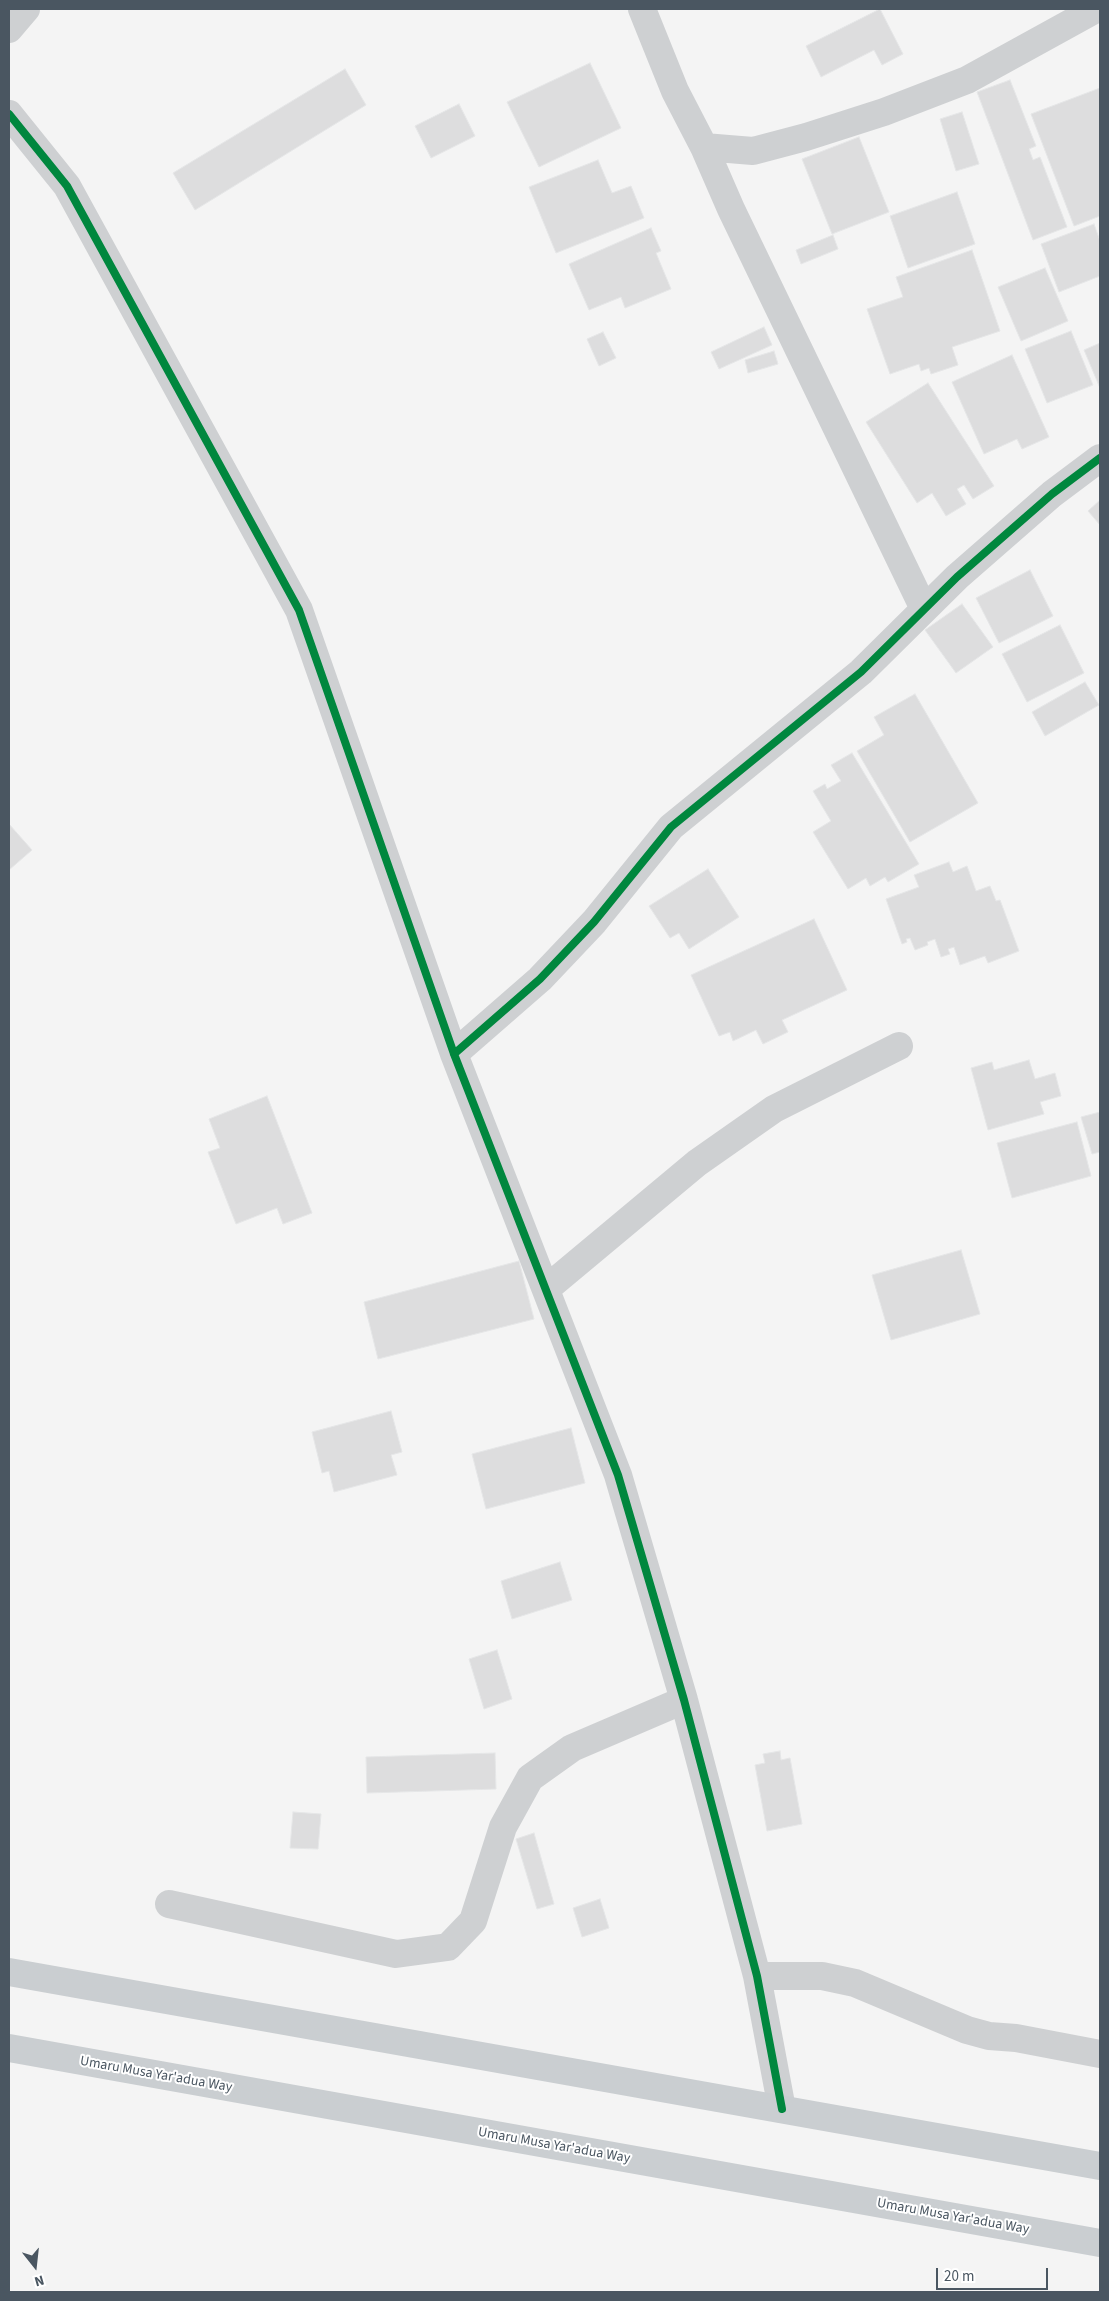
<!DOCTYPE html>
<style>
body{margin:0}
#map{position:relative;width:1109px;height:2301px;overflow:hidden;background:#f4f4f4;font-family:"Source Sans 3",sans-serif}
canvas{display:block}
.frame{position:absolute;inset:0;border:10px solid #4a5661;pointer-events:none}
.north{position:absolute;left:10px;top:2241px;width:50px;height:50px;-webkit-text-stroke:4px #fff;paint-order:stroke;rotate:164deg;font-size:14px;font-weight:700;line-height:20px;text-align:center;color:#4a5661}
.north::after{content:'';display:block;margin:auto;width:18px;height:22px;background:#4a5661;clip-path:polygon(50% 0,100% 100%,50% 72%,0 100%)}
.scale{position:absolute;left:936px;top:2268px;width:112px;height:22px;box-sizing:border-box;border:2px solid #4a5661;border-top:0;padding-left:6px;font-size:15px;line-height:18px;white-space:nowrap;color:#4a5661;-webkit-text-stroke:4px #fff;paint-order:stroke}
</style>
<div id="map">
<canvas width="1109" height="2301"></canvas>
<div class="frame"></div>
<div class="north">N</div>
<div class="scale">20 m</div>
</div>
<script>
const g = document.querySelector('canvas').getContext('2d');
g.lineJoin = 'round';
function paint(path, color) { g.fillStyle = color; g.fill(path, 'evenodd'); }
const toPath = rows => new Path2D(rows.map(r => 'M' + r).join(''));
function strokePath(path, color, width, dash) { g.strokeStyle = color; g.lineWidth = width; g.lineCap = dash ? 'butt' : 'round'; g.setLineDash(dash || []); g.stroke(path); }
function write(font, color, halo, rows, align = 'center') {
  g.font = font + ' "Source Sans 3",sans-serif'; g.lineWidth = 4; g.setLineDash([]); g.textBaseline = 'middle'; g.strokeStyle = halo; g.fillStyle = color; for (const [text, x, y, turn = 0] of rows) {
    g.save(); g.translate(x, y); g.rotate((+turn || 0) * Math.PI / 180); g.textAlign = isNaN(turn) ? turn : align; if (halo) g.strokeText(text, 0, 0); g.fillText(text, 0, 0); g.restore();
  }
}
const building = toPath([
 [880,9,903,54,882,65,874,50,821,77,806,46,880,9],
 [590,63,621,128,539,167,507,102,590,63],
 [345,69,366,105,195,210,173,173,345,69],
 [1010,80,1036,146,1029,149,1033,160,1040,157,1067,227,1033,240,977,92,1010,80],
 [1100,88,1100,216,1074,226,1031,114,1100,88],
 [459,104,475,136,431,158,415,126,459,104],
 [962,112,979,164,956,171,940,119,962,112],
 [859,137,889,212,832,234,802,159,859,137],
 [598,160,612,193,631,186,644,218,556,253,529,187,598,160],
 [957,192,975,244,908,268,890,216,957,192],
 [1094,224,1100,241,1100,276,1059,292,1041,244,1094,224],
 [651,228,661,251,656,253,671,289,625,308,621,297,589,310,569,264,651,228],
 [833,235,838,249,801,264,796,250,833,235],
 [972,250,1000,331,952,347,958,365,931,374,929,368,921,371,919,364,890,374,867,309,903,297,896,277,972,250],
 [1045,268,1068,321,1021,341,998,287,1045,268],
 [764,327,772,345,719,369,711,352,764,327],
 [1071,331,1093,385,1047,403,1025,349,1071,331],
 [603,332,616,358,599,366,587,339,603,332],
 [1100,343,1100,388,1084,350,1100,343],
 [774,351,778,364,748,373,745,360,774,351],
 [1012,355,1049,437,1022,449,1017,439,984,454,952,382,1012,355],
 [928,383,994,486,973,499,964,485,957,489,966,504,946,516,932,493,917,503,866,422,928,383],
 [1100,500,1100,525,1088,511,1100,500],
 [1030,570,1053,616,999,643,976,598,1030,570],
 [962,604,993,647,956,673,925,630,962,604],
 [1060,625,1084,673,1027,702,1002,654,1060,625],
 [1085,682,1099,705,1045,736,1032,712,1085,682],
 [915,694,978,803,910,842,857,751,884,735,874,717,915,694],
 [852,753,919,864,888,882,885,877,870,886,866,878,848,889,813,832,831,821,813,791,825,784,827,789,841,781,831,765,852,753],
 [9,824,32,850,9,870,9,824],
 [949,862,953,872,967,866,976,891,990,886,996,901,1000,900,1019,951,988,963,985,956,960,965,954,947,948,949,950,954,941,957,935,939,927,942,928,945,915,950,910,938,906,939,907,942,902,944,886,899,919,887,914,875,949,862],
 [708,869,739,917,689,949,679,933,670,938,649,906,708,869],
 [814,919,847,990,782,1020,788,1032,763,1044,756,1030,733,1041,730,1032,719,1036,691,975,814,919],
 [1029,1060,1035,1079,1055,1073,1061,1096,1040,1102,1044,1114,988,1130,971,1068,992,1062,994,1070,1029,1060],
 [267,1096,312,1213,283,1224,277,1208,236,1224,208,1152,220,1148,209,1119,267,1096],
 [1100,1112,1100,1154,1100,1152,1092,1154,1081,1117,1100,1112],
 [1077,1122,1091,1176,1012,1198,997,1143,1077,1122],
 [961,1250,980,1314,891,1340,872,1275,961,1250],
 [519,1261,534,1319,378,1359,364,1302,519,1261],
 [391,1411,402,1452,391,1455,397,1475,334,1492,329,1471,322,1473,312,1432,391,1411],
 [571,1428,585,1483,486,1509,472,1454,571,1428],
 [560,1562,572,1600,512,1619,501,1581,560,1562],
 [497,1650,512,1699,484,1709,469,1659,497,1650],
 [780,1751,781,1760,790,1758,802,1824,767,1831,755,1765,765,1763,763,1754,780,1751],
 [495,1753,496,1789,367,1793,366,1757,495,1753],
 [293,1812,321,1814,318,1849,290,1848,293,1812],
 [534,1833,554,1904,537,1909,516,1839,534,1833],
 [600,1899,609,1928,582,1937,573,1908,600,1899]
]);
paint(building, '#ddddde');
strokePath(building, '#e5e6e7', 1);
strokePath(toPath([
 [642,9,675,91,704,147,731,209,924,609],
 [9,29,26,9],
 [9,114,67,186,299,610,454,1054,618,1475,684,1700,757,1976,782,2109],
 [704,147,753,151,806,137,884,112,967,80,1096,9],
 [454,1054,540,979,594,922,671,827,861,672,957,577,1052,494,1100,458],
 [546,1289,697,1163,774,1109,899,1046],
 [169,1904,396,1954,448,1947,473,1921,503,1827,530,1778,572,1748,684,1700],
 [757,1976,822,1976,855,1983,967,2030,989,2036,1016,2038,1100,2054]
]), '#ced0d2', 28);
strokePath(toPath([
 [9,1972,1100,2166],
 [9,2048,1100,2243]
]), '#caced1', 28);
strokePath(toPath([
 [9,114,67,186,299,610,454,1054,618,1475,684,1700,757,1976,782,2109],
 [454,1054,540,979,594,922,671,827,861,672,957,577,1052,494,1100,458]
]), '#00873e', 8);
write('14px', '#4a5661', '#fff', [
 ["Umaru Musa Yar'adua Way",156,2075,10],
 ["Umaru Musa Yar'adua Way",554,2146,10],
 ["Umaru Musa Yar'adua Way",953,2217,10]
]);
</script>
